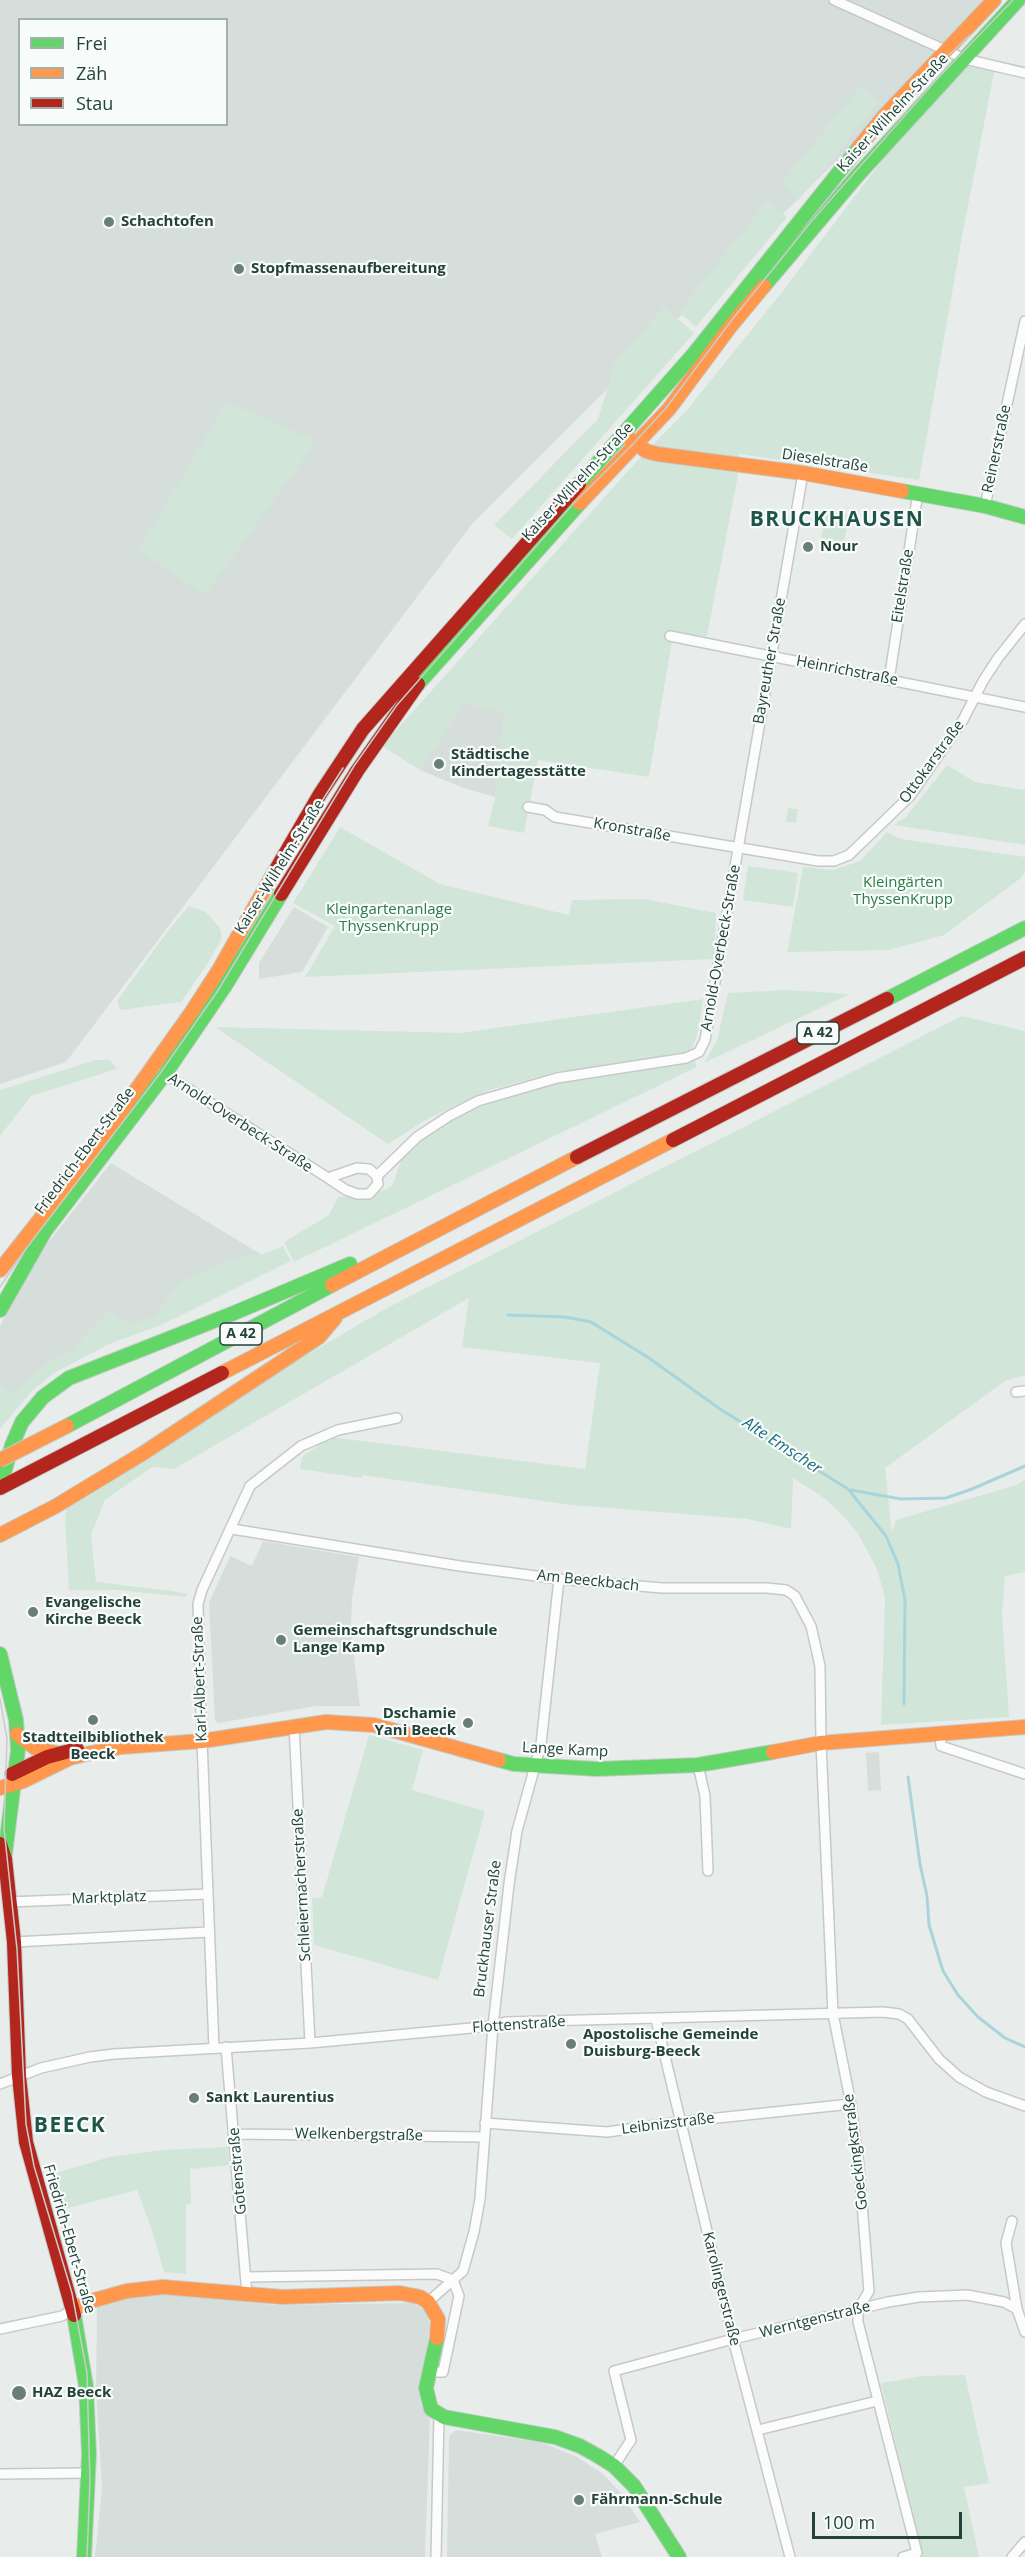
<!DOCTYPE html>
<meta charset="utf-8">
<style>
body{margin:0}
#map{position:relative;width:1025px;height:2557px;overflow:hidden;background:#e8edeb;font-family:"Open Sans",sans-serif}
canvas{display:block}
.legend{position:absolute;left:18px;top:18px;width:210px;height:108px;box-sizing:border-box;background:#f7fbf9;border:2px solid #a3b1ad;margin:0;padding:8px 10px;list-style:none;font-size:18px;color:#24423a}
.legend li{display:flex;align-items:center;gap:12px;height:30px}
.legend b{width:30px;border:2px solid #a3b1ad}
.scale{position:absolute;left:812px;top:2512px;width:150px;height:27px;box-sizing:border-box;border:3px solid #24423a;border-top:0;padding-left:8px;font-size:18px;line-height:21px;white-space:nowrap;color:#24423a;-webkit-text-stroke:4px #f7fbf9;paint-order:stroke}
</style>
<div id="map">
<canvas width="1025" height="2557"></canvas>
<ul class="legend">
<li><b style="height:8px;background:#63d668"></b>Frei</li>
<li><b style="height:8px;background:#ff974d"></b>Zäh</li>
<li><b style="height:8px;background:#b3261e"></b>Stau</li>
</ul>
<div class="scale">100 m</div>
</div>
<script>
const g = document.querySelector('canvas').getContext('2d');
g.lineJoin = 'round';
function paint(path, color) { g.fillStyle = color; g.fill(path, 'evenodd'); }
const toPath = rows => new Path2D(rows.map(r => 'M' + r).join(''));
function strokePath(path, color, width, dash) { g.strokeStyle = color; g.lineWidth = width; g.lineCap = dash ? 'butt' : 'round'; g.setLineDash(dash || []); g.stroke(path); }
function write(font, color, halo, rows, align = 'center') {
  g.font = font + ' "Open Sans",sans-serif'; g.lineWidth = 4.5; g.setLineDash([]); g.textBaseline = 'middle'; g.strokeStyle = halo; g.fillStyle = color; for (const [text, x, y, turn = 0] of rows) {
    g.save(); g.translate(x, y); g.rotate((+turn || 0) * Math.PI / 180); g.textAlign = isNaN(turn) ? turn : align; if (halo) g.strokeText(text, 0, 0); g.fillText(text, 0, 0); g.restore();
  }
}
paint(toPath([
 [0,0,988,0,846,159,835,162,472,524,66,1062,0,1084],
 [20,20,226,20,226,124,20,124],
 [463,703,505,712,495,797,461,787,420,770],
 [294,907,328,927,302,972,259,979,259,963],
 [111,1163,262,1255,158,1315,131,1327,106,1330,12,1400,0,1389,0,1326,11,1304,47,1244],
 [263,1541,359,1557,352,1598,351,1632,360,1706,317,1706,218,1723,215,1720,209,1603,230,1556,252,1566],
 [879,1752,881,1790,868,1791,866,1753],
 [133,2293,177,2294,274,2305,413,2303,426,2311,430,2326,421,2386,421,2406,430,2417,425,2557,95,2557,102,2487,96,2392,97,2303],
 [456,2430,541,2442,577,2457,603,2474,621,2493,640,2522,595,2534,602,2557,447,2557,449,2436]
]), '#d6dedb');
paint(toPath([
 [965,61,995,68,963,231,919,480,739,454,738,475,707,636,673,635,649,777,538,760,524,833,488,826,495,797,504,712,463,703,420,770,382,746,636,462,686,411,782,292,896,142],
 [860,87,879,102,798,201,782,182],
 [768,200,787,217,696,327,679,312],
 [664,307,694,333,512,539,494,525,598,419,615,362],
 [227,402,310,438,314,445,205,595,139,550],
 [826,511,849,515,844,543,821,539],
 [947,765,975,782,1025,790,1025,845,894,825,906,817],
 [788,808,798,809,796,823,786,822],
 [340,827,440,884,569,915,572,900,644,899,716,913,714,959,305,977,335,926,293,903],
 [887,832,901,839,1025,857,1025,872,1021,878,944,935,889,950,787,952,803,867,834,870,860,861],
 [748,866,798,873,793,907,743,900],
 [189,906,206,912,220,928,222,938,208,963,181,1002,120,1010,117,1001,170,928],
 [787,990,850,994,704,1063,717,1041,728,993],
 [703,999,698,1031,693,1047,685,1053,652,1060,556,1072,490,1090,427,1119,388,1144,215,1027,460,1033],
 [962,1016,1025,1031,1025,1375,1005,1381,885,1468,892,1533,896,1520,1017,1485,1025,1479,1025,1572,1005,1576,1002,1613,1009,1717,881,1725,885,1598,877,1569,857,1532,841,1514,824,1498,793,1478,791,1529,748,1519,571,1505,362,1475,362,1478,300,1469,302,1457,330,1437,585,1469,600,1363,462,1347,469,1298,174,1469,152,1467,105,1500,91,1535,96,1582,172,1591,187,1594,186,1597,118,1590,69,1590,65,1518,67,1507,283,1369,385,1309],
 [96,1060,110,1060,117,1069,31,1096,0,1136,0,1090],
 [695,1061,697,1067,294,1262,284,1242,329,1215,338,1197,371,1196,392,1186,402,1158,424,1137,471,1110,557,1082],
 [283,1246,291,1261,161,1325,109,1344,54,1373,30,1393,0,1429,0,1384,14,1394,48,1363,72,1349,109,1311,130,1325,153,1317,182,1281,224,1263,250,1254,259,1256],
 [369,1735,423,1750,412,1790,485,1811,438,1980,314,1945,312,1898,322,1897],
 [228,2147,229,2165,190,2169,191,2204,186,2204,186,2274,164,2272,151,2227,137,2190,60,2210,49,2175,110,2157,163,2150],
 [965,2375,989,2483,964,2487,979,2557,923,2557,881,2383,922,2376]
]), '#d1e6d8');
strokePath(toPath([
 [508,1315,565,1317,591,1322,649,1358,720,1409,848,1489,886,1536,898,1564,905,1600,904,1704],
 [851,1490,901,1499,946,1498,972,1489,1025,1466],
 [908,1777,920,1864,927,1896,929,1925,943,1971,958,1995,978,2017,1005,2038,1025,2047]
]), '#a9d4db', 3);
const street = toPath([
 [834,0,965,59,1025,73],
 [985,506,1025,321],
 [670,636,1025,707],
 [889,680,918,493],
 [528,807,545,810,555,817,818,861,834,861,849,855,910,796,963,720,983,681,998,658,1025,624],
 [160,1071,165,1074,328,1178,346,1190,357,1194,369,1194,378,1184,377,1176,369,1169,357,1168,328,1178],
 [377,1176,417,1137,449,1116,478,1101,557,1078,686,1058,699,1052,705,1040,803,473],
 [1016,1392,1025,1391],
 [232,1529,460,1566,559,1579,662,1588,767,1588,786,1590,795,1596,811,1626,820,1666,821,1743,833,2014,851,2104,859,2166,869,2291,858,2310,858,2322,917,2553,903,2557],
 [294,1726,310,2043],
 [940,1735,941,1746,1025,1774],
 [698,1765,705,1796,708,1871],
 [10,1902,208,1894],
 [14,1942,209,1932],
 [656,2019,733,2339,790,2557],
 [226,2047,247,2295],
 [214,2048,201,1714,198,1604,202,1590,250,1486,301,1446,338,1430,397,1418],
 [0,2084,41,2068,90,2057,114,2054,310,2043,493,2026,506,2022,883,2012,899,2014,908,2019,939,2059,959,2077,986,2092,1025,2106],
 [485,2123,607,2132,679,2122,851,2104],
 [235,2134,484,2137],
 [1012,2221,1006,2243,1017,2309,1025,2332],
 [247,2277,437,2274,453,2280,459,2296,443,2372,429,2372],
 [428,2302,463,2271,474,2232,480,2199,493,2026,509,1884,517,1831,541,1744,559,1579],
 [0,2329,62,2316,73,2309],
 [758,2430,877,2401],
 [614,2466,631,2440,614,2371,733,2339,888,2302,919,2297,967,2295,1004,2302,1017,2309],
 [0,2474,89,2473],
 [436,2557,439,2415],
 [1012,2557,1025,2542]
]);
const fast = toPath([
 [764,286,858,175,1018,0],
 [579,484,692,356,859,147],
 [902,491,985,506,1025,517],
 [418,684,580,503],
 [887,999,1025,928],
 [0,1310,45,1231,165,1074,225,986,281,894],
 [67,1426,332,1285],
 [0,1487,12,1445,22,1422,43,1397,69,1378,234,1313,350,1264],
 [0,1654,16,1720,18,1750,5,1854],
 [499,1760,514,1764,597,1769,698,1765,773,1752],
 [74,2315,86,2386,89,2454,84,2557],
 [437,2338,426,2388,431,2409,444,2417,555,2437,580,2446,598,2456,614,2466,634,2486,679,2557]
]);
const slow = toPath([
 [859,147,885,115,994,0],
 [630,439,646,451,657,454,803,473,902,491],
 [580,503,669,409,730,327,764,286],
 [0,1270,82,1166,191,1013,220,968,271,878],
 [332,1285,577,1157],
 [222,1373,673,1140],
 [0,1535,56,1506,145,1452,319,1337,335,1318],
 [17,1734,35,1748,57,1753],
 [773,1752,821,1743,1025,1727],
 [0,1788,23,1781,70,1758,91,1753,121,1747,202,1741,326,1722,374,1725,499,1760],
 [73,2309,91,2301,127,2291,163,2287,282,2297,400,2293,420,2297,428,2302,438,2319,437,2338]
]);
const jam = toPath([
 [271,878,320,794,363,729,579,484],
 [281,894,357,771,418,684],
 [673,1140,1025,958],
 [577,1157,887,999],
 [0,1488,222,1373],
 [12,1774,47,1757,77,1749],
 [0,1844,5,1859,14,1942,19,2076,26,2142,74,2315]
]);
strokePath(street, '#c5cac8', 12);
strokePath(fast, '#c3cbc8', 16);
strokePath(slow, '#c3cbc8', 16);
strokePath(jam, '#c3cbc8', 16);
strokePath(street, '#fcfcfc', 9);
strokePath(fast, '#63d668', 14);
strokePath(slow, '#ff974d', 14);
strokePath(jam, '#b3261e', 14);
strokePath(toPath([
 [858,156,934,69,970,35],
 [306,826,343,768],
 [0,1287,22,1254,161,1072,217,992,354,766,397,705,574,503,634,443,666,408,731,321,810,223,937,79,1013,0],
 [0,1699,7,1739,4,1829,17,1949,26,2124,34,2166,72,2293,87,2373,90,2482,87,2557]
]), '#c9cdcc', 1.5);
const slowBridge = toPath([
 [0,1460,67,1426]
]);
strokePath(slowBridge, '#c3ccc9', 16, []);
strokePath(slowBridge, '#ff974d', 14);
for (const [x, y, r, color] of [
 [109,222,6,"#697e78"],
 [239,269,6,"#697e78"],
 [808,547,6,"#697e78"],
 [439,764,6,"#697e78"],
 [33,1612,6,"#697e78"],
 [281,1640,6,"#697e78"],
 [93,1720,6,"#697e78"],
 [468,1723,6,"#697e78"],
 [571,2044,6,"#697e78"],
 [194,2098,6,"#697e78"],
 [19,2393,8,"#697e78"],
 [579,2500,6,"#697e78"]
]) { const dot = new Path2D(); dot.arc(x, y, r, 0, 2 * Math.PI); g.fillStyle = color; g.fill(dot); strokePath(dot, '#f7fbf9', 2); }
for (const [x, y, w] of [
 [818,1033,42],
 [241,1334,42]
]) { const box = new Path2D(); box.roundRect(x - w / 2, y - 11, w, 22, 4.5); g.fillStyle = '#f7fbf9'; g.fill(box); strokePath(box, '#24423a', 1.5); }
write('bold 14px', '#24423a', null, [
 ["A 42",818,1033],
 ["A 42",241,1334]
]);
write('15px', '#24423a', '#f7fbf9', [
 ["Kaiser-Wilhelm-Straße",893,113,-47],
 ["Reinerstraße",997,449,-78],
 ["Dieselstraße",825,461,9],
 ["Kaiser-Wilhelm-Straße",578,482,-47],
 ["Eitelstraße",903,586,-81],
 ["Bayreuther Straße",770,661,-80],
 ["Heinrichstraße",847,671,11],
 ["Ottokarstraße",932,762,-54],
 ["Kronstraße",632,830,10],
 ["Kaiser-Wilhelm-Straße",280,867,-58],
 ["Arnold-Overbeck-Straße",721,948,-80],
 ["Arnold-Overbeck-Straße",240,1123,33],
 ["Friedrich-Ebert-Straße",85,1151,-53],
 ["Am Beeckbach",588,1581,6],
 ["Karl-Albert-Straße",200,1679,-92],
 ["Lange Kamp",565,1750,3],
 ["Schleiermacherstraße",302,1885,-93],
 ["Marktplatz",109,1898,-2],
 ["Bruckhauser Straße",488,1929,-83],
 ["Flottenstraße",519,2025,-4],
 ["Leibnizstraße",668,2124,-7],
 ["Welkenbergstraße",359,2135,1],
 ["Goeckingkstraße",856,2152,-97],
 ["Gotenstraße",238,2171,-95],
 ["Friedrich-Ebert-Straße",69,2239,74],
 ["Karolingerstraße",721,2289,76],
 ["Werntgenstraße",815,2320,-14]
]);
write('bold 15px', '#24423a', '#f7fbf9', [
 ["Schachtofen",121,222],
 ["Stopfmassenaufbereitung",251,269],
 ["Nour",820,547],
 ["Städtische",451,755],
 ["Kindertagesstätte",451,772],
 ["Evangelische",45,1603],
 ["Kirche Beeck",45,1620],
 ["Gemeinschaftsgrundschule",293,1631],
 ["Lange Kamp",293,1648],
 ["Dschamie",456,1714,"right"],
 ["Yani Beeck",456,1731,"right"],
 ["Stadtteilbibliothek",93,1738,"center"],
 ["Beeck",93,1755,"center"],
 ["Apostolische Gemeinde",583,2035],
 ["Duisburg-Beeck",583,2052],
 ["Sankt Laurentius",206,2098],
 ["HAZ Beeck",32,2393],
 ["Fährmann-Schule",591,2500]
], 'left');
write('15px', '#2d7a4b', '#f7fbf9', [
 ["Kleingärten",903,883],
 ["ThyssenKrupp",903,900],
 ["Kleingartenanlage",389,910],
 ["ThyssenKrupp",389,927]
]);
write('italic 16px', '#1c6f80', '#f7fbf9', [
 ["Alte Emscher",782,1446,33]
]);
g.letterSpacing = '1.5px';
write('bold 21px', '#1f5548', '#f7fbf9', [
 ["BRUCKHAUSEN",837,520],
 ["BEECK",70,2126]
]);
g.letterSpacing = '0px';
</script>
